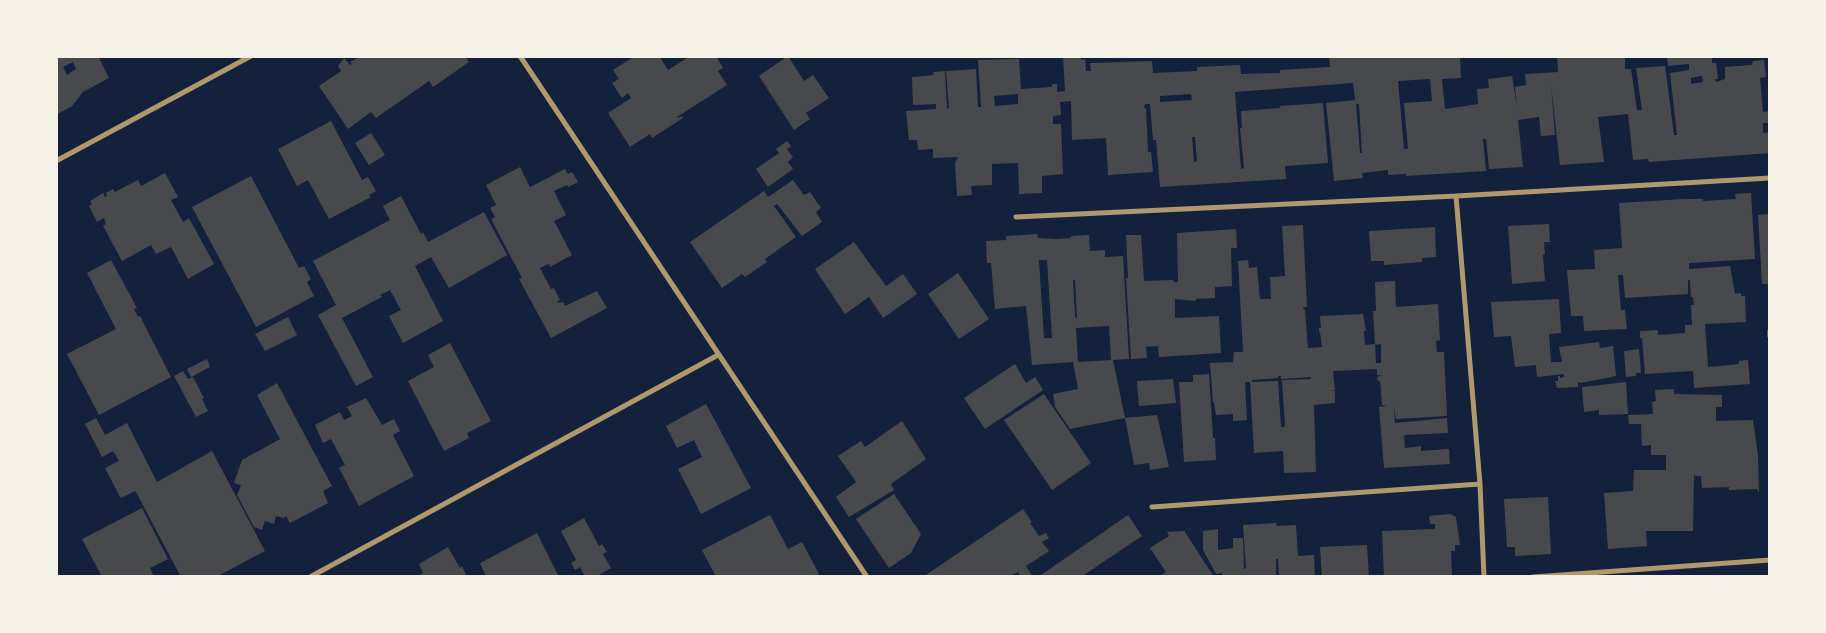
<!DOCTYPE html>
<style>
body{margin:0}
#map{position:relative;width:1826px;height:633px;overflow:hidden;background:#14213d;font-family:Commissioner,sans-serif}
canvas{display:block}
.frame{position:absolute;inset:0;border:58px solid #f6f1e7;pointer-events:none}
</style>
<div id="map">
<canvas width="1826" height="633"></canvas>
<div class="frame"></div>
</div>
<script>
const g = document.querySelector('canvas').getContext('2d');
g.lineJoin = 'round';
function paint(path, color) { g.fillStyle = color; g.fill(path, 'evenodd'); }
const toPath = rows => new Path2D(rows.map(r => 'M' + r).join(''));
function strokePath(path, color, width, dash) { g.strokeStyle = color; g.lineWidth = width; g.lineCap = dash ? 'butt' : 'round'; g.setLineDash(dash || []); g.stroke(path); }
paint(toPath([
 [56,56,98,56,109,78,83,92,72,106,56,115],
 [73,62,76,69,67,75,63,67],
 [357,56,465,56,469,62,433,87,429,81,376,118,371,112,348,129,319,86,341,71,338,66,344,58,350,65,352,64,350,62,358,58],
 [635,56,659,56,668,70,690,56,716,56,723,68,718,71,727,85,677,117,678,118,682,116,683,118,652,138,650,134,630,147,608,113,631,98,628,93,622,98,612,83,619,79,613,70],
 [788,56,804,81,813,75,829,98,806,113,810,119,794,130,759,76],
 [1063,56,1079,56,1082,60,1085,59,1086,71,1091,71,1090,63,1152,61,1153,73,1197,71,1197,67,1240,65,1241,74,1280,73,1280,70,1330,67,1329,56,1460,56,1461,78,1442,79,1445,109,1478,104,1477,89,1489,88,1488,79,1512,76,1517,107,1515,87,1526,85,1525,74,1558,72,1557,56,1625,56,1625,69,1631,69,1637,110,1642,110,1636,68,1665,66,1674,135,1677,135,1670,73,1689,70,1689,64,1668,66,1667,56,1712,56,1712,63,1716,63,1718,79,1715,79,1716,82,1725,79,1725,67,1752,65,1753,61,1764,60,1766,77,1760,78,1763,112,1770,111,1770,123,1763,123,1763,133,1770,132,1770,153,1649,162,1648,159,1633,160,1628,114,1598,117,1604,162,1560,165,1551,86,1555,135,1541,136,1539,117,1518,120,1523,167,1489,169,1486,139,1483,139,1486,171,1406,176,1406,174,1388,175,1388,170,1362,173,1363,178,1334,181,1326,103,1355,100,1353,83,1235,92,1241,169,1244,168,1240,128,1242,128,1241,111,1280,108,1280,106,1323,103,1328,163,1285,166,1286,179,1160,187,1156,140,1153,140,1150,104,1145,104,1144,108,1146,108,1148,152,1151,152,1153,172,1108,175,1106,138,1072,140,1071,101,1060,102,1061,115,1053,116,1053,124,1061,124,1063,174,1042,176,1042,193,1019,194,1018,163,992,164,992,185,971,186,972,195,957,196,955,163,958,157,933,158,933,149,918,150,917,140,909,140,906,111,936,109,936,104,913,105,912,77,934,75,933,72,945,71,947,109,949,108,946,71,976,69,978,107,981,107,978,60,1019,59,1021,89,1052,87,1052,84,1057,84,1057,92,1065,91],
 [1700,76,1702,76,1703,82,1691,84,1691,78],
 [1430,79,1432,101,1404,103,1408,149,1404,149,1398,81],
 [1018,94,1018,104,995,106,994,96],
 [1191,94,1192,100,1160,102,1160,96],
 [1356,104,1359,104,1362,153,1360,153],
 [1192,137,1195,137,1197,161,1194,162],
 [331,121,362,180,368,177,376,191,369,195,371,197,329,219,308,180,297,186,278,149],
 [371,133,385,155,369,165,355,143],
 [787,141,791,146,787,149,793,157,788,162,793,169,768,187,756,169,779,153,776,149],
 [520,167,530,187,565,169,568,174,572,172,578,182,568,187,567,185,554,191,566,215,554,221,572,255,550,267,549,264,540,268,551,289,554,288,560,300,557,301,559,303,563,302,565,306,597,291,607,308,551,338,519,279,522,278,491,219,495,217,490,208,496,205,486,185],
 [165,173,178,197,171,200,183,222,189,218,214,264,188,279,171,247,156,254,151,245,122,261,103,226,106,224,104,218,97,222,89,206,92,204,90,201,103,193,105,197,107,196,106,193,113,189,115,192,138,180,141,186],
 [251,176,299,268,304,266,311,279,307,282,314,296,256,327,192,207],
 [793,180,804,195,810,192,821,208,816,212,822,222,802,236,777,204,774,206,796,237,765,259,767,262,745,277,742,274,722,288,690,242,764,191,768,197],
 [1751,193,1755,259,1689,263,1689,269,1730,266,1735,294,1741,293,1741,296,1745,296,1746,322,1705,324,1708,367,1739,364,1739,361,1748,360,1750,384,1694,388,1693,371,1645,374,1642,338,1640,338,1640,331,1658,330,1658,335,1685,333,1685,325,1692,325,1691,305,1694,305,1693,297,1691,297,1690,280,1688,280,1688,294,1625,298,1623,275,1618,275,1621,310,1625,310,1627,329,1584,331,1583,316,1571,316,1567,270,1595,269,1594,250,1622,248,1619,203,1684,199,1703,199,1703,201,1736,199,1735,194],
 [401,196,421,234,423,232,428,242,484,212,507,255,449,288,431,257,415,266,443,321,403,343,389,316,401,310,390,290,380,295,382,297,342,318,373,377,356,386,318,315,336,305,313,261,390,220,383,206],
 [1770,214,1770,284,1762,284,1758,215],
 [1549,224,1550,242,1544,242,1545,254,1543,255,1545,281,1512,284,1508,226],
 [1303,225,1307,307,1303,307,1304,310,1305,309,1308,348,1322,347,1320,332,1319,333,1319,328,1321,328,1320,316,1363,314,1366,331,1364,331,1365,345,1375,344,1376,363,1381,363,1381,344,1375,345,1373,311,1376,311,1375,282,1395,281,1396,307,1438,304,1440,340,1436,341,1436,343,1437,352,1444,352,1447,416,1396,419,1394,405,1395,423,1447,418,1448,433,1404,435,1405,448,1421,446,1421,451,1449,449,1450,464,1384,468,1379,407,1387,406,1382,405,1380,381,1378,381,1377,378,1379,376,1384,376,1377,375,1377,369,1333,371,1335,390,1331,390,1335,391,1335,403,1314,405,1316,472,1284,473,1283,451,1254,453,1250,382,1278,381,1281,427,1285,427,1282,380,1311,379,1311,377,1281,379,1281,376,1278,376,1278,378,1252,380,1252,382,1245,382,1247,420,1233,421,1233,414,1216,415,1214,402,1213,403,1210,363,1233,362,1234,352,1243,352,1238,261,1248,260,1249,268,1257,267,1260,299,1271,299,1270,277,1285,276,1282,226],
 [1435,227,1436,257,1422,258,1422,262,1384,265,1384,261,1371,261,1369,231],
 [1236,229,1237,248,1231,248,1232,286,1215,287,1215,298,1196,299,1196,301,1175,299,1175,318,1219,316,1221,353,1159,357,1158,346,1146,347,1147,358,1131,359,1126,278,1128,278,1126,235,1141,235,1144,281,1173,280,1174,282,1178,282,1177,233],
 [1037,234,1038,238,1055,239,1070,238,1072,236,1089,235,1090,251,1105,250,1105,257,1123,256,1129,359,1113,360,1125,418,1070,429,1055,407,1053,394,1078,389,1073,362,1032,365,1026,306,995,309,991,263,987,263,986,241,1006,240,1006,236],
 [1039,260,1047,260,1052,338,1044,338],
 [1073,280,1075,280,1077,319,1075,317],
 [1109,326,1111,360,1078,362,1076,328],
 [854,242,886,286,903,274,917,294,883,318,869,297,845,314,815,269],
 [111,260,137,308,134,309,138,317,140,316,171,377,99,415,67,354,116,329,87,273],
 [958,273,989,319,959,339,928,294],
 [1559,299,1561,333,1549,334,1551,362,1562,362,1559,347,1599,342,1600,348,1613,346,1616,376,1581,383,1578,382,1578,387,1557,388,1555,381,1558,381,1558,376,1560,376,1560,378,1564,377,1564,374,1537,377,1536,365,1515,367,1511,336,1494,337,1491,302],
 [288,317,297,335,265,351,255,334],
 [450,343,491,421,467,433,469,438,444,451,408,381,434,367,428,355],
 [1639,349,1641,373,1636,373,1636,376,1626,377,1624,351],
 [207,359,210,367,191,377,187,369],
 [1015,364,1026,383,1035,377,1043,390,985,429,964,398],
 [183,371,188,379,193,377,204,398,202,399,208,411,196,417,174,376],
 [1209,374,1213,438,1215,438,1216,460,1184,462,1179,382,1193,382,1193,375],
 [1173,379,1176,403,1139,406,1137,381],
 [1626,382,1628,414,1599,415,1599,410,1584,412,1582,387],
 [277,383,332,486,323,491,328,503,290,523,286,516,284,518,276,516,274,524,265,521,262,530,254,527,237,495,241,485,234,483,242,460,280,439,257,395],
 [1674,389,1674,394,1722,395,1722,407,1716,407,1716,421,1753,420,1758,456,1759,493,1757,489,1729,490,1729,487,1702,488,1701,476,1695,476,1694,473,1693,531,1646,531,1647,546,1608,549,1604,493,1633,491,1634,470,1666,470,1666,455,1651,455,1651,445,1642,446,1641,424,1629,424,1628,415,1653,414,1652,402,1656,401,1655,390],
 [1044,394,1091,463,1052,490,1004,420],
 [366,398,382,425,394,419,400,431,393,435,414,476,359,506,339,468,345,465,331,439,323,443,315,425,340,412,344,420,352,416,347,407],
 [706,404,751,488,701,514,678,469,702,457,694,440,677,448,666,426],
 [1157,415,1169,467,1150,470,1149,463,1134,465,1125,418],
 [96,418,105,435,127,423,157,482,212,451,265,551,216,577,181,577,136,492,135,491,121,498,119,495,105,468,119,461,113,451,102,457,85,424],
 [902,421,926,459,891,484,894,490,849,517,836,497,856,482,838,456,861,441,865,447],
 [894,494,921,534,911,553,889,568,856,519],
 [1548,497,1551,554,1515,556,1515,547,1507,547,1504,499],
 [142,508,168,559,150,568,154,577,102,577,82,539],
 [1023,509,1032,522,1030,523,1039,536,1046,533,1049,538,1042,542,1049,551,1026,566,1033,577,1021,577,1018,572,1012,575,1013,577,923,577],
 [1450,514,1456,517,1460,545,1455,545,1455,551,1451,551,1452,577,1384,577,1382,531,1435,529,1435,524,1430,524,1429,516],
 [770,515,788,549,802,542,819,574,815,577,716,577,702,550],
 [1128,515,1142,536,1081,577,1038,577],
 [584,518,599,546,602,544,607,552,603,554,611,568,595,577,585,577,580,567,575,570,571,563,576,560,561,531],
 [1276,523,1277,526,1296,525,1298,556,1314,555,1315,577,1279,577,1278,559,1276,559,1276,577,1222,577,1222,573,1216,574,1203,550,1203,531,1218,529,1218,550,1233,548,1233,538,1243,538,1244,569,1246,568,1243,525],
 [1185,531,1185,532,1214,577,1158,577,1166,572,1150,548,1169,536,1167,532],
 [537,533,559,577,486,577,480,563],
 [1367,545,1369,577,1322,577,1320,547],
 [448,547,460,568,462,566,467,577,416,577,423,573,419,564]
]), '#48494c');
strokePath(toPath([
 [520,56,867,577],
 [56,161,251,56],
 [1456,196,1480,484,1484,577],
 [1016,217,1456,196,1770,178],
 [1770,331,1770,336],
 [1152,507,1480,484],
 [310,577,718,355],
 [1533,577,1770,560]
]), '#b1986c', 5);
</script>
